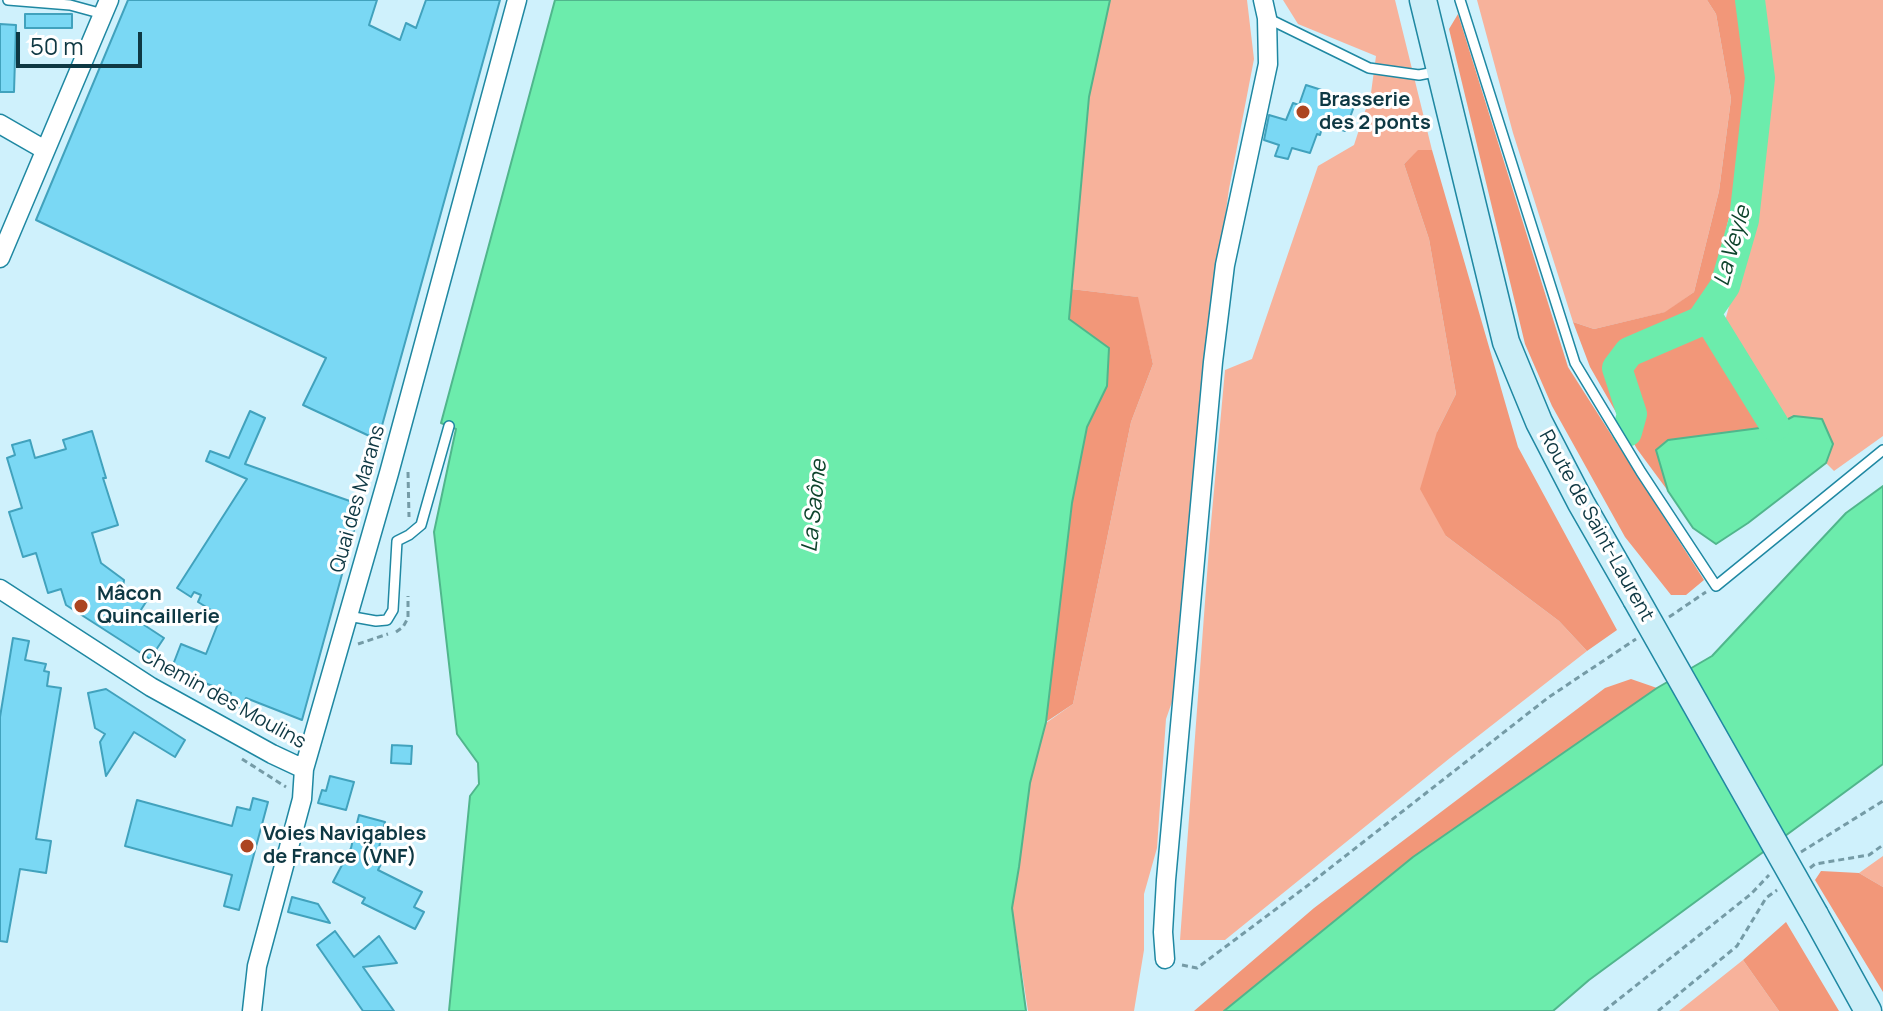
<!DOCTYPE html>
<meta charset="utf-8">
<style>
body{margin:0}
#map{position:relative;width:1883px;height:1011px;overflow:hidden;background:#cff1fc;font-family:Manrope,sans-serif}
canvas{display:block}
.scale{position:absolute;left:16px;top:32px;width:126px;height:36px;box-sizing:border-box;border:4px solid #0e3843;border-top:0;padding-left:10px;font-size:24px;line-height:28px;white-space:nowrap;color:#0e3843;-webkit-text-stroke:6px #fff;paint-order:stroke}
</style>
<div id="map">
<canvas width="1883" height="1011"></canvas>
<div class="scale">50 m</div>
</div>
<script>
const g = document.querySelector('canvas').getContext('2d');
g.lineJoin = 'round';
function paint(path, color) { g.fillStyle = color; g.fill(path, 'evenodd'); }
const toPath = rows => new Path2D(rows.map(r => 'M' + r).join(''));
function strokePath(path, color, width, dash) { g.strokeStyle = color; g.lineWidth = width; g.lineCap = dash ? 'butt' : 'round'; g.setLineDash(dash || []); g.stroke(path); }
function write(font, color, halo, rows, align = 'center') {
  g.font = font + ' Manrope,sans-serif'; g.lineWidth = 6; g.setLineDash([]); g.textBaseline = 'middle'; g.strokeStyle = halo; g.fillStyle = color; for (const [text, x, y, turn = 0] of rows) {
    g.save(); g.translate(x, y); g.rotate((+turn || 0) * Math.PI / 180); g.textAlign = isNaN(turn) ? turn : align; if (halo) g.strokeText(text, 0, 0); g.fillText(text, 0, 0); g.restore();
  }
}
paint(toPath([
 [1110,0,1247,0,1254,59,1229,189,1202,386,1178,685,1166,719,1157,848,1144,894,1144,950,1134,1011,1028,1011,1012,908,1019,867,1030,783,1046,723,1073,704,1131,422,1153,364,1137,297,1071,289,1089,97],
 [1283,0,1395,0,1432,150,1418,151,1404,164,1429,239,1456,394,1437,432,1446,536,1559,621,1587,651,1450,758,1225,940,1180,940,1210,534,1225,370,1252,359,1318,166,1354,145,1371,93,1376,56,1298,24],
 [1477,0,1707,0,1716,14,1731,99,1719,191,1694,292,1666,312,1594,329,1573,322,1513,133],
 [1760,0,1883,0,1883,436,1834,471,1826,463,1833,444,1794,416,1783,422,1725,321,1758,202,1770,78],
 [1883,856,1883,887,1859,873],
 [1743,960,1779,1011,1679,1011]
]), '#f7b29b');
paint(toPath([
 [1707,0,1739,0,1750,77,1746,146,1714,280,1694,310,1703,335,1763,428,1668,440,1656,450,1668,491,1637,449,1590,367,1573,322,1594,329,1665,312,1694,292,1719,191,1731,99,1716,14],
 [1458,14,1568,367,1704,580,1686,595,1671,595,1625,537,1552,406,1525,344,1449,29],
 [1418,150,1432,150,1518,447,1617,630,1587,651,1559,621,1446,536,1420,489,1437,432,1456,394,1429,239,1404,164],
 [1071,289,1138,297,1153,364,1131,422,1073,704,1046,722,1072,503,1087,427,1107,386,1109,348,1069,320],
 [1631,679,1657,688,1413,857,1224,1011,1194,1011,1314,908,1605,688],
 [1821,871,1859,873,1883,887,1883,992,1815,880],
 [1786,922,1839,1011,1779,1011,1743,960]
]), '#f29779');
const water = toPath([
 [555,0,1110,0,1089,97,1069,319,1109,348,1107,386,1087,427,1072,503,1046,722,1030,783,1019,867,1012,908,1026,1011,449,1011,470,796,479,784,478,763,457,734,434,532,456,429,441,423,555,0],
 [1794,416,1822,419,1833,444,1826,463,1748,523,1716,544,1693,528,1668,491,1656,450,1668,440,1775,426,1794,416],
 [1883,486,1883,764,1589,980,1553,1011,1224,1011,1413,857,1657,688,1712,656,1846,513,1883,486]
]);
paint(water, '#6cecac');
strokePath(water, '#50b68c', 2);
strokePath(toPath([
 [1706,314,1775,426],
 [1627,432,1632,414,1617,368,1629,352,1701,321,1725,286,1744,220,1760,78,1750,0]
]), '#6cecac', 30);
const building = toPath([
 [128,0,377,0,369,25,400,40,406,23,416,28,426,0,500,0,378,440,303,405,326,358,36,220,128,0],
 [25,14,72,14,72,28,25,28,25,14],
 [0,24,16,25,14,92,0,92,0,24],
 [1306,85,1356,101,1345,131,1323,124,1320,135,1317,134,1310,153,1292,148,1288,159,1275,156,1279,145,1264,140,1269,115,1286,120,1293,103,1299,105,1306,85],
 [250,411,265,418,245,464,361,505,302,720,246,698,241,709,227,703,231,693,171,670,181,644,206,654,221,616,198,602,201,595,194,592,191,597,177,588,247,479,206,461,210,451,229,458,250,411],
 [92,431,106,478,103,478,118,525,92,533,101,563,124,580,123,587,146,602,135,619,164,638,150,659,66,605,61,589,48,593,36,553,23,557,9,512,22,508,7,458,15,455,12,445,30,440,35,458,66,449,63,440,92,431],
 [13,638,29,641,25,660,46,664,44,671,49,672,47,686,61,688,36,839,51,841,46,873,20,869,7,942,0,941,0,717,13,638],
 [106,689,185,740,175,757,134,732,106,776,100,742,105,734,95,728,88,693,106,689],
 [392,745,412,746,411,764,391,763,392,745],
 [330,776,354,782,346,810,318,803,322,790,326,791,330,776],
 [253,798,268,802,239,910,224,906,232,875,125,846,137,800,232,826,237,807,250,810,253,798],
 [359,815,385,822,377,856,383,860,378,870,422,892,414,907,424,912,415,929,362,903,365,898,333,882,351,848,359,815],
 [292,897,318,904,330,923,288,912,292,897],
 [335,931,354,957,379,936,397,963,363,967,394,1011,363,1011,317,945,335,931]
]);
paint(building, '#7ad8f4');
strokePath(building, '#41a2bd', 2);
const service = toPath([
 [8,0,70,5,103,14],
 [1460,0,1575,363,1641,472,1716,586,1883,450],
 [1267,18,1369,68,1419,75,1440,71],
 [348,616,376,621,387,620,393,610,397,541,409,535,421,525,449,426]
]);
const minor = toPath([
 [0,124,45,150],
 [0,258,109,0],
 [0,589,151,687,272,754,304,769],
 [1165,959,1163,932,1166,880,1213,362,1225,265,1268,64,1267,18,1263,0],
 [252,1011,257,966,302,799,304,769,389,473,517,0]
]);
const secondary = toPath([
 [1423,0,1506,342,1539,422,1581,503,1636,599],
 [1815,915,1868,1011]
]);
strokePath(service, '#1f88a2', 12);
strokePath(minor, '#1f88a2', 21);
strokePath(secondary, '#1f88a2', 29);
strokePath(toPath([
 [408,472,409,517],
 [1669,617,1706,592],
 [396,632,403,627,408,618,408,596],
 [358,644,388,634],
 [242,759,286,787],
 [1801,852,1883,801],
 [1810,868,1815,864,1869,855,1883,845],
 [1182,965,1197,968,1307,886,1549,697,1636,639],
 [1604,1011,1751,894,1769,875],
 [1658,1011,1737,946,1766,898,1777,890]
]), '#759ba6', 3, [6, 4]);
strokePath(service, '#fff', 9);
strokePath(minor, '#fff', 18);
strokePath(secondary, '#cbeef8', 26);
const secondaryBridge = toPath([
 [1636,599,1815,915]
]);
strokePath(secondaryBridge, '#1f88a2', 29, []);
strokePath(secondaryBridge, '#cbeef8', 26);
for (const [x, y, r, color] of [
 [1303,112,8,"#ac4520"],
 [81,606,8,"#ac4520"],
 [247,846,8,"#ac4520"]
]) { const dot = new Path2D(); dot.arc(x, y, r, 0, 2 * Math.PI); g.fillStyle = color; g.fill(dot); strokePath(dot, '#fff', 3); }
write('bold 20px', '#0e3843', '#fff', [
 ["Brasserie",1319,100],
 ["des 2 ponts",1319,123],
 ["Mâcon",97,594],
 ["Quincaillerie",97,617],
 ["Voies Navigables",263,834],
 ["de France (VNF)",263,857]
], 'left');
write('20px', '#0e3843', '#fff', [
 ["Quai des Marans",358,499,-74],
 ["Route de Saint-Laurent",1596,526,61],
 ["Chemin des Moulins",223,699,29]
]);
write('italic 22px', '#0e442c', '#fff', [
 ["La Veyle",1733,246,-74],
 ["La Saône",815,506,-84]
]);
</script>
